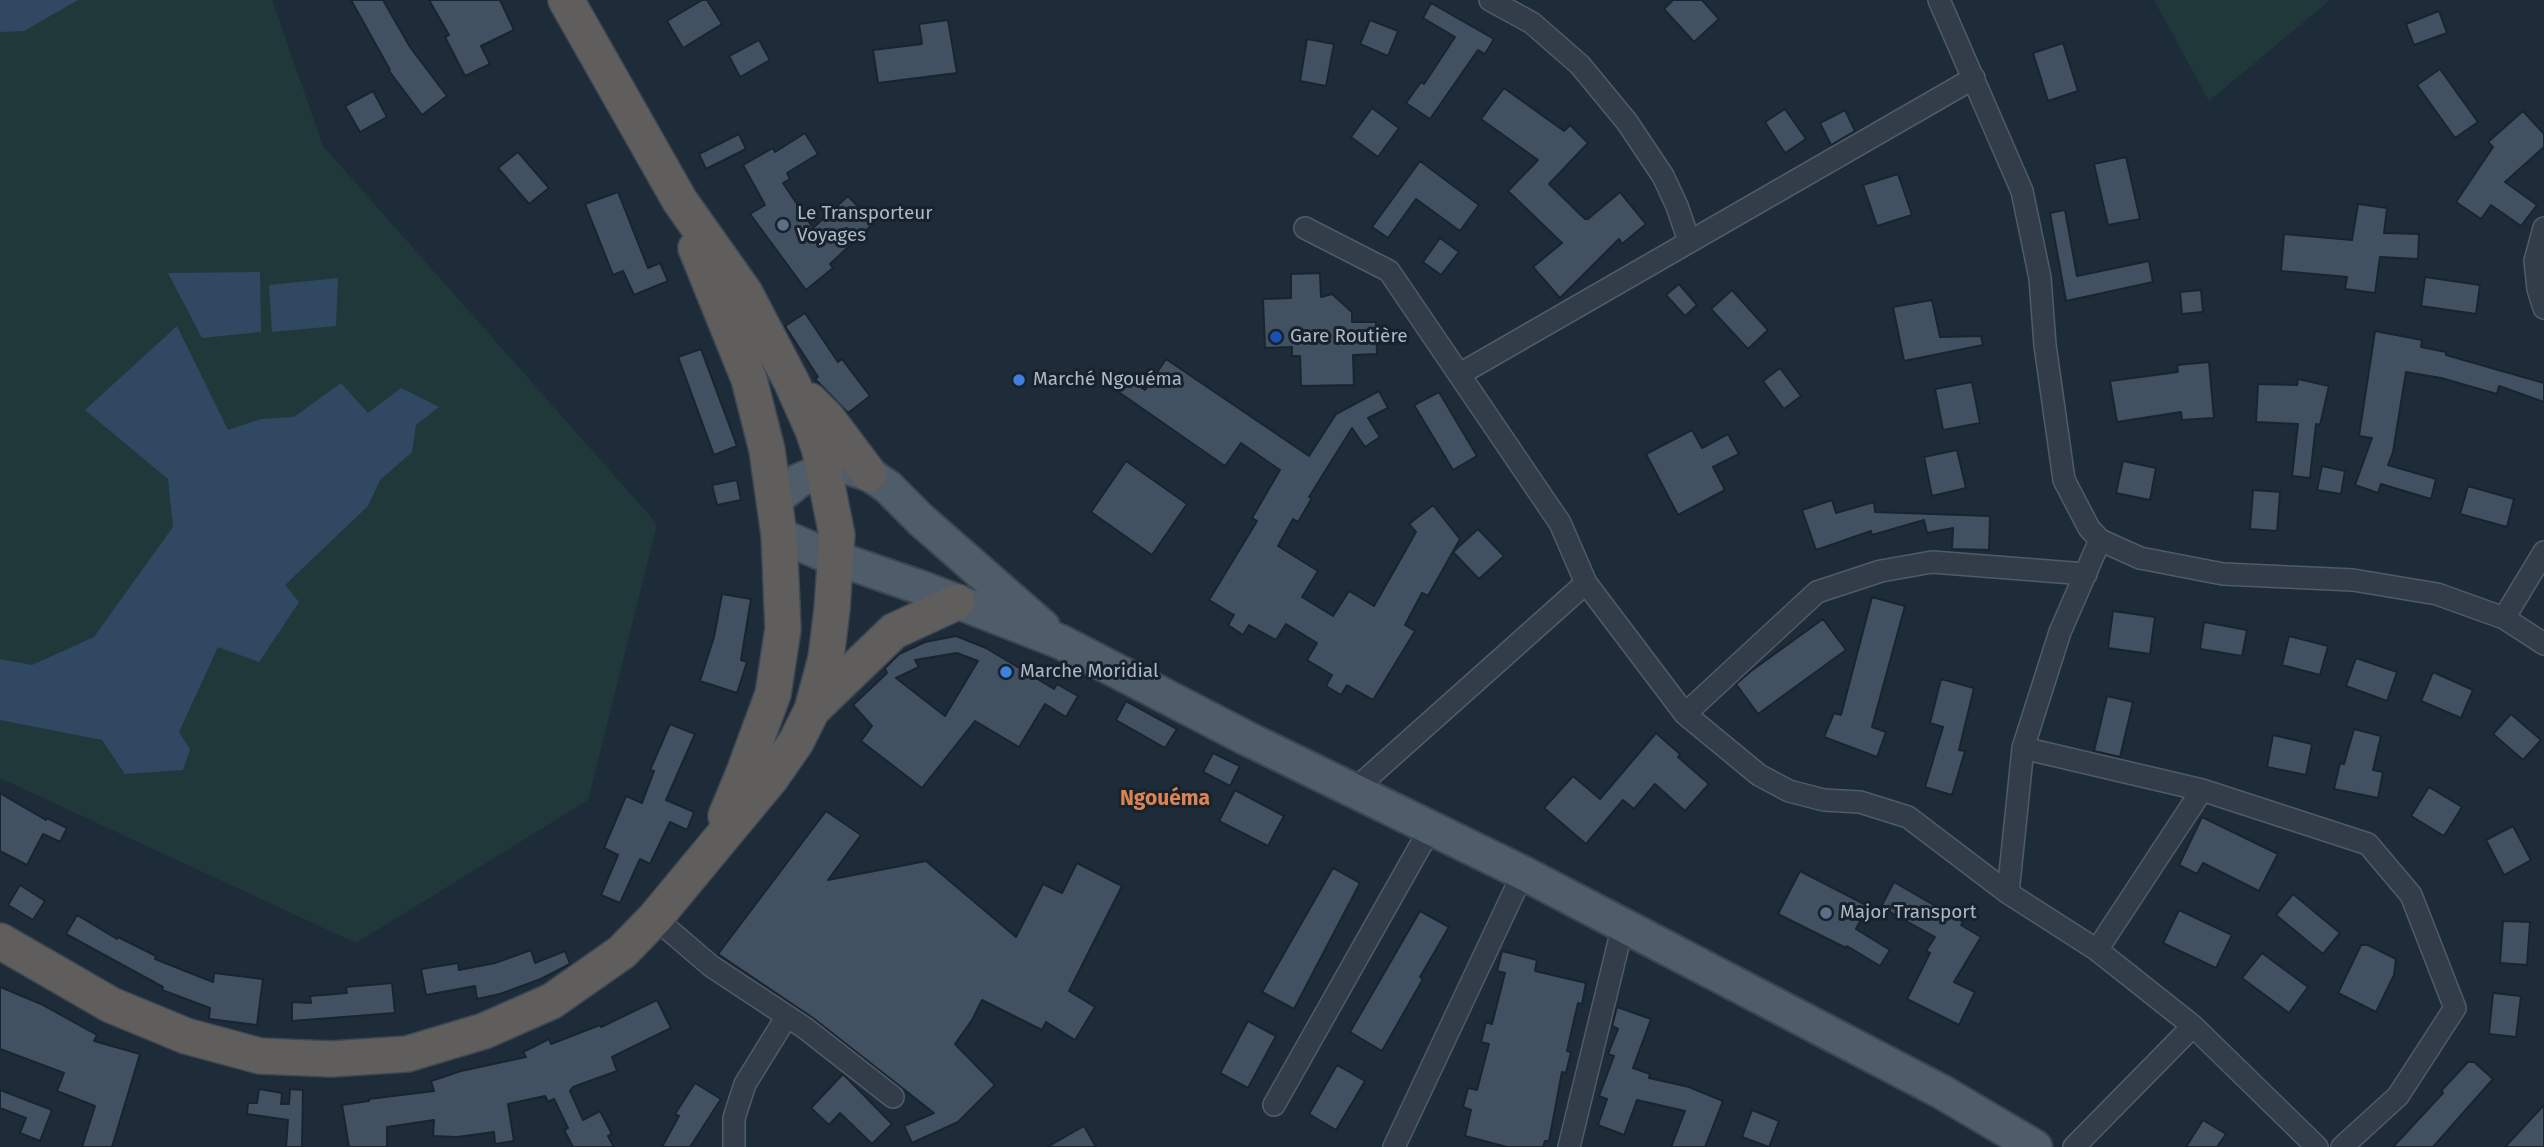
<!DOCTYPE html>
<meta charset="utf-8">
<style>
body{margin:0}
canvas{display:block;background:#1e2b39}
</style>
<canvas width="2544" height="1147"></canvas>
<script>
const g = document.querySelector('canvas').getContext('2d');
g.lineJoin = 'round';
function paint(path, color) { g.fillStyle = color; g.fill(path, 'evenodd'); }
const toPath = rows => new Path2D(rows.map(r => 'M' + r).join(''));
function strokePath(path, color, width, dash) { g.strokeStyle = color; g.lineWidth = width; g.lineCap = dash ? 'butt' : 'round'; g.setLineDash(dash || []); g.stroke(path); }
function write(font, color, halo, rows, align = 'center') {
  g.font = font + ' "Fira Sans",sans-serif'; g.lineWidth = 6; g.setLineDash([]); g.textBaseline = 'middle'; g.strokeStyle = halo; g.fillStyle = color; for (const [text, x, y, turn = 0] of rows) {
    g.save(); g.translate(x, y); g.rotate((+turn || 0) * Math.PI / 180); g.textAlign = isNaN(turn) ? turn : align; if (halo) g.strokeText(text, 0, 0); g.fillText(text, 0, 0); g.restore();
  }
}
paint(toPath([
 [0,0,272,0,323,146,657,524,588,800,356,943,0,778],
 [2154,0,2330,0,2209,101]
]), '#20383a');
paint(toPath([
 [0,0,78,0,24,31,0,32],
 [260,272,261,332,202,338,168,273],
 [338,278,336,326,272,332,269,285],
 [177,326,228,430,261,419,294,417,341,383,368,413,401,388,439,407,416,425,412,452,380,480,368,506,285,585,299,602,259,662,218,647,179,732,190,749,183,770,125,774,102,740,0,720,0,659,32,665,94,637,173,527,168,479,85,410]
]), '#304861');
const building = toPath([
 [351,0,383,0,410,47,447,96,422,115,389,71,390,70,351,0],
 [429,0,500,0,514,30,481,46,490,64,465,76,445,37,449,35,429,0],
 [702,0,707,0,722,24,683,48,667,21,702,0],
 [1673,0,1702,0,1719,19,1694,42,1664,9,1673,0],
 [1431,3,1494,39,1485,54,1478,50,1430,119,1406,103,1421,82,1424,84,1455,37,1423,18,1431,3],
 [2439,11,2447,33,2414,45,2406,24,2439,11],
 [948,20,957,73,878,83,873,50,922,44,919,24,948,20],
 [1370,20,1398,31,1388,56,1360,44,1370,20],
 [1307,39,1334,44,1326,86,1300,81,1307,39],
 [759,40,770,60,740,77,729,56,759,40],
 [2063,43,2078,91,2048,101,2033,53,2063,43],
 [2440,69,2478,122,2455,138,2417,85,2440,69],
 [1504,88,1564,131,1570,125,1588,143,1549,184,1585,219,1588,219,1620,192,1646,224,1622,244,1619,239,1560,298,1533,267,1562,243,1508,191,1538,160,1481,119,1504,88],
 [373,91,387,117,360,132,345,106,373,91],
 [1372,108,1399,128,1378,157,1351,137,1372,108],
 [1785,109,1806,139,1785,153,1765,122,1785,109],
 [1845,110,1855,131,1831,145,1820,123,1845,110],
 [2523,111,2544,134,2544,147,2505,182,2537,205,2521,226,2491,205,2481,219,2456,202,2493,147,2488,142,2523,111],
 [805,133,818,154,787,173,790,179,783,183,813,228,848,196,874,223,830,264,833,268,806,290,750,214,765,205,743,165,773,148,775,152,805,133],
 [739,134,746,149,706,169,699,154,739,134],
 [518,152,549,188,529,204,498,168,518,152],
 [2126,157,2140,219,2108,225,2094,164,2126,157],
 [1420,161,1479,205,1460,231,1416,199,1388,238,1372,227,1420,161],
 [1898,174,1912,215,1877,226,1863,185,1898,174],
 [618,192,648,268,660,263,668,281,634,295,623,271,613,275,585,204,618,192],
 [2358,204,2387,208,2384,233,2419,234,2418,259,2380,257,2375,293,2345,289,2347,277,2281,271,2284,234,2352,240,2358,204],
 [2065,210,2077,276,2149,261,2153,282,2066,301,2050,213,2065,210],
 [1440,238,1459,252,1441,275,1423,262,1440,238],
 [1320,273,1321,297,1332,294,1352,312,1352,322,1376,322,1377,354,1353,355,1354,385,1301,386,1300,356,1292,356,1292,347,1265,348,1263,299,1291,298,1291,274,1320,273],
 [2425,277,2480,285,2476,314,2421,306,2425,277],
 [1679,284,1697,305,1685,316,1666,295,1679,284],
 [1732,290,1768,330,1748,349,1711,309,1732,290],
 [2201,290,2203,312,2182,314,2180,292,2201,290],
 [1932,300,1940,337,1981,336,1983,345,1904,361,1893,307,1932,300],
 [805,313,838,362,842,359,870,396,848,413,815,379,818,377,785,326,805,313],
 [2375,331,2422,340,2421,347,2446,352,2446,355,2544,383,2544,402,2499,386,2497,394,2441,378,2406,372,2393,452,2388,465,2436,479,2431,499,2381,484,2378,493,2355,485,2372,438,2359,436,2375,331],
 [701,349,737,446,714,455,678,357,701,349],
 [1166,359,1309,456,1336,414,1379,391,1388,408,1368,418,1380,437,1365,447,1352,428,1309,497,1312,498,1298,522,1293,519,1278,546,1318,571,1302,597,1333,616,1349,591,1374,606,1416,532,1409,524,1433,505,1460,539,1428,596,1422,593,1405,625,1415,631,1373,700,1347,685,1341,695,1326,686,1332,675,1307,660,1317,643,1286,624,1276,640,1249,625,1243,635,1228,625,1234,615,1209,600,1257,521,1252,518,1280,470,1241,443,1225,466,1110,386,1119,372,1145,390,1166,359],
 [2209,362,2214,418,2182,420,2181,412,2117,422,2110,381,2178,372,2177,365,2209,362],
 [1780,368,1801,396,1784,409,1763,381,1780,368],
 [2298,379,2329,386,2320,425,2316,424,2310,478,2292,476,2298,424,2256,422,2258,384,2297,385,2298,379],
 [1972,382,1980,423,1943,430,1935,389,1972,382],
 [1439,392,1477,456,1453,470,1414,405,1439,392],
 [1692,430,1702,448,1728,434,1739,454,1713,467,1725,490,1678,515,1646,454,1692,430],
 [1957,450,1966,488,1932,496,1924,457,1957,450],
 [1126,461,1187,504,1152,555,1091,512,1126,461],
 [2123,461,2156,468,2150,500,2116,493,2123,461],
 [2322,466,2345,471,2341,494,2317,490,2322,466],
 [737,480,741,500,717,505,712,485,737,480],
 [2468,486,2514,499,2507,527,2460,514,2468,486],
 [2253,490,2280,492,2277,531,2250,529,2253,490],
 [1832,500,1836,513,1874,502,1875,512,1990,516,1989,550,1952,549,1953,528,1927,533,1924,520,1872,535,1871,531,1816,550,1802,510,1832,500],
 [1478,529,1504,556,1479,579,1453,552,1478,529],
 [722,594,751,599,741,660,747,662,737,693,700,681,714,637,722,594],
 [1872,597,1905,606,1872,727,1886,732,1877,757,1824,737,1834,713,1841,715,1872,597],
 [2113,611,2155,617,2150,654,2108,648,2113,611],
 [1823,619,1846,650,1758,714,1736,684,1751,671,1823,619],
 [2204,622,2247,630,2242,656,2200,649,2204,622],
 [956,636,986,648,1054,689,1057,684,1078,696,1066,717,1045,704,1019,747,975,721,922,788,861,741,872,726,853,705,887,673,885,668,899,654,925,642,956,636],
 [957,653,978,661,945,716,896,678,919,667,915,660,957,653],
 [2289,636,2328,646,2320,675,2282,665,2289,636],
 [2356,658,2397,672,2387,701,2346,686,2356,658],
 [2433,672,2473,690,2461,718,2421,701,2433,672],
 [1941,679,1974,688,1959,750,1965,751,1952,795,1925,787,1943,727,1930,723,1941,679],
 [2107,696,2133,702,2120,757,2094,751,2107,696],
 [1126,701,1177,729,1165,748,1116,720,1126,701],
 [2511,714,2541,740,2523,760,2493,734,2511,714],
 [670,724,695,734,666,800,694,812,687,830,670,822,650,864,640,859,620,903,601,895,618,855,604,848,626,796,642,803,654,771,650,770,670,724],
 [2354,729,2381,736,2373,770,2383,772,2378,798,2334,789,2340,763,2344,764,2354,729],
 [1656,733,1680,754,1678,757,1709,784,1685,811,1655,784,1634,809,1623,800,1586,844,1544,808,1573,776,1600,799,1656,733],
 [2273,735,2312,744,2306,775,2267,767,2273,735],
 [1213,753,1240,766,1230,786,1203,772,1213,753],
 [2429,787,2462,807,2444,836,2411,816,2429,787],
 [1235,790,1284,816,1268,846,1219,821,1235,790],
 [0,793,46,820,47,818,67,828,60,842,43,834,27,865,0,851,0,793],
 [826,811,861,835,828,880,926,861,1016,937,1043,884,1062,893,1077,863,1122,886,1069,991,1095,1007,1075,1040,1046,1022,1042,1030,982,1000,972,1020,955,1044,995,1085,958,1122,912,1143,904,1126,934,1113,813,1018,718,954,826,811],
 [2202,817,2278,854,2259,891,2203,863,2197,874,2179,865,2202,817],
 [2513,826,2531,860,2504,875,2486,840,2513,826],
 [1333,868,1360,883,1294,1009,1262,992,1333,868],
 [1800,871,1868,906,1856,929,1890,950,1880,966,1847,946,1846,948,1778,914,1800,871],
 [1894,882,1963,922,1961,925,1981,937,1954,982,1975,992,1959,1025,1907,999,1930,953,1926,951,1935,937,1881,907,1894,882],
 [20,885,45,901,33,920,8,905,20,885],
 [2293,894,2340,933,2323,954,2276,915,2293,894],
 [2179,910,2232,935,2216,968,2163,943,2179,910],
 [1420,911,1449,927,1420,977,1423,979,1382,1051,1350,1032,1420,911],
 [77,915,117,939,118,937,156,956,155,959,213,982,214,973,263,979,257,1025,209,1019,210,1008,162,990,163,987,66,934,77,915],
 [2503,921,2530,922,2527,965,2500,963,2503,921],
 [2361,945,2368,945,2396,959,2394,975,2376,1012,2338,993,2361,945],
 [531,950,535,963,565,951,570,964,541,979,500,994,477,999,475,986,426,995,421,969,458,963,459,970,495,963,531,950],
 [1502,951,1537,960,1535,971,1586,983,1582,1004,1578,1003,1567,1051,1571,1052,1566,1073,1562,1072,1549,1141,1545,1141,1543,1147,1507,1147,1465,1136,1471,1110,1463,1107,1468,1088,1477,1090,1489,1044,1481,1042,1486,1022,1492,1024,1505,973,1497,971,1502,951],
 [2262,953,2308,987,2289,1013,2242,978,2262,953],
 [392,983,395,1013,292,1021,292,1002,311,1003,310,996,347,993,346,987,392,983],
 [0,987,41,1004,97,1035,94,1041,140,1054,112,1147,82,1147,95,1106,57,1091,64,1073,0,1049,0,987],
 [2493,993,2521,996,2516,1037,2489,1034,2493,993],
 [657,1000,671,1028,612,1057,617,1071,573,1087,570,1091,583,1120,600,1111,612,1134,608,1136,614,1147,573,1147,564,1130,568,1128,554,1099,548,1102,545,1096,508,1104,514,1141,495,1144,494,1132,457,1137,433,1136,434,1120,387,1127,387,1147,349,1147,342,1105,369,1101,369,1099,434,1091,431,1081,461,1071,526,1057,523,1052,549,1039,551,1044,600,1025,601,1027,657,1000],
 [1617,1007,1651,1019,1633,1068,1650,1074,1649,1078,1689,1087,1723,1101,1705,1147,1671,1147,1685,1111,1637,1100,1624,1135,1598,1125,1607,1099,1599,1096,1614,1056,1608,1054,1618,1029,1612,1026,1617,1007],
 [1248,1021,1276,1036,1248,1088,1220,1073,1248,1021],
 [2468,1062,2474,1062,2493,1079,2433,1147,2393,1147,2443,1093,2441,1091,2468,1062],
 [1337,1065,1365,1081,1336,1130,1309,1114,1337,1065],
 [843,1074,892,1124,872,1144,840,1113,829,1125,811,1108,843,1074],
 [695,1083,721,1099,690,1147,662,1147,679,1116,675,1114,695,1083],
 [259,1089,282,1093,281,1104,289,1104,290,1089,303,1090,302,1147,286,1147,288,1120,247,1114,248,1103,257,1103,259,1089],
 [0,1090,52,1110,40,1141,20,1133,26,1118,0,1108,0,1090],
 [2544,1105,2544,1147,2505,1147,2544,1105],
 [1752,1110,1779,1121,1769,1147,1742,1137,1752,1110],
 [2203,1120,2226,1134,2217,1147,2186,1147,2203,1120],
 [1084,1126,1096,1147,1047,1147,1084,1126]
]);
paint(building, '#415161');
strokePath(building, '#19242f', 2);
const minor = toPath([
 [1490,0,1532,23,1580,65,1627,122,1663,176,1677,206,1689,241],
 [1939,0,2022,191,2040,278,2045,345,2064,480,2089,528,2100,540,2140,558,2223,574,2353,580,2437,594,2504,618,2544,644],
 [1305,228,1389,271,1560,523,1586,583,1685,714,1759,775,1789,791,1824,800,1860,802,1908,817,2008,893,2023,748,2060,632,2100,540],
 [2544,228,2535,261,2538,289,2544,308],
 [1460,374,1974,78],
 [2504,618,2544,552],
 [1685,714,1817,592,1881,571,1932,562,2086,574],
 [2023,748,2202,790,2368,844,2411,895,2455,1008,2398,1096,2342,1147],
 [1354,790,1586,583],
 [2008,893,2097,950,2193,1026,2317,1147],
 [655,918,711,966,805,1028,893,1097],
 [2097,950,2202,790],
 [1274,1105,1431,827],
 [734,1147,734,1118,745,1084,787,1016],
 [1394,1147,1523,873],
 [1569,1147,1623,925],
 [2074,1147,2193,1026]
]);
const primary = toPath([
 [775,500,798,481,824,470,846,467,869,474,888,487,921,520,1043,627],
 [779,535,821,553,922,588,1061,642,1246,738,1523,873,1942,1092,2035,1147]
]);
const trunk = toPath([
 [696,248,749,379,767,450,779,535,783,629,773,694,743,775,726,816],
 [810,401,827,418,869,474],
 [812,710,894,631,957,602],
 [0,941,111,1005,186,1036,260,1056,331,1059,407,1054,484,1031,552,1001,622,952,655,918,771,778,796,742,812,710,826,658,832,609,837,535,820,451,813,430,792,383,745,293,680,201,566,0]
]);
strokePath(minor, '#4f5b67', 24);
strokePath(primary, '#3b4652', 37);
strokePath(trunk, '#3c4853', 38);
strokePath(minor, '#323d49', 21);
strokePath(primary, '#4f5c69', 33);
strokePath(trunk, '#605e5c', 35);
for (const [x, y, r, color] of [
 [783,225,7,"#5c6f8a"],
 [1276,337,7,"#1a4fb4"],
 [1019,380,7,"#3f7fe0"],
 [1006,672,7,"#3f7fe0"],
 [1826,913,7,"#5c6f8a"]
]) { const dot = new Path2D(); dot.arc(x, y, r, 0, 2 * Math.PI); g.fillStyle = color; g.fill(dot); strokePath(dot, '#18222d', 2.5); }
write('19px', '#acb8c6', '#18222d', [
 ["Le Transporteur",797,214],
 ["Voyages",797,236],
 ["Gare Routière",1290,337],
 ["Marché Ngouéma",1033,380],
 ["Marche Moridial",1020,672],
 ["Major Transport",1840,913]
], 'left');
write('bold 21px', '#db8452', '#18222d', [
 ["Ngouéma",1165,799]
]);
</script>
